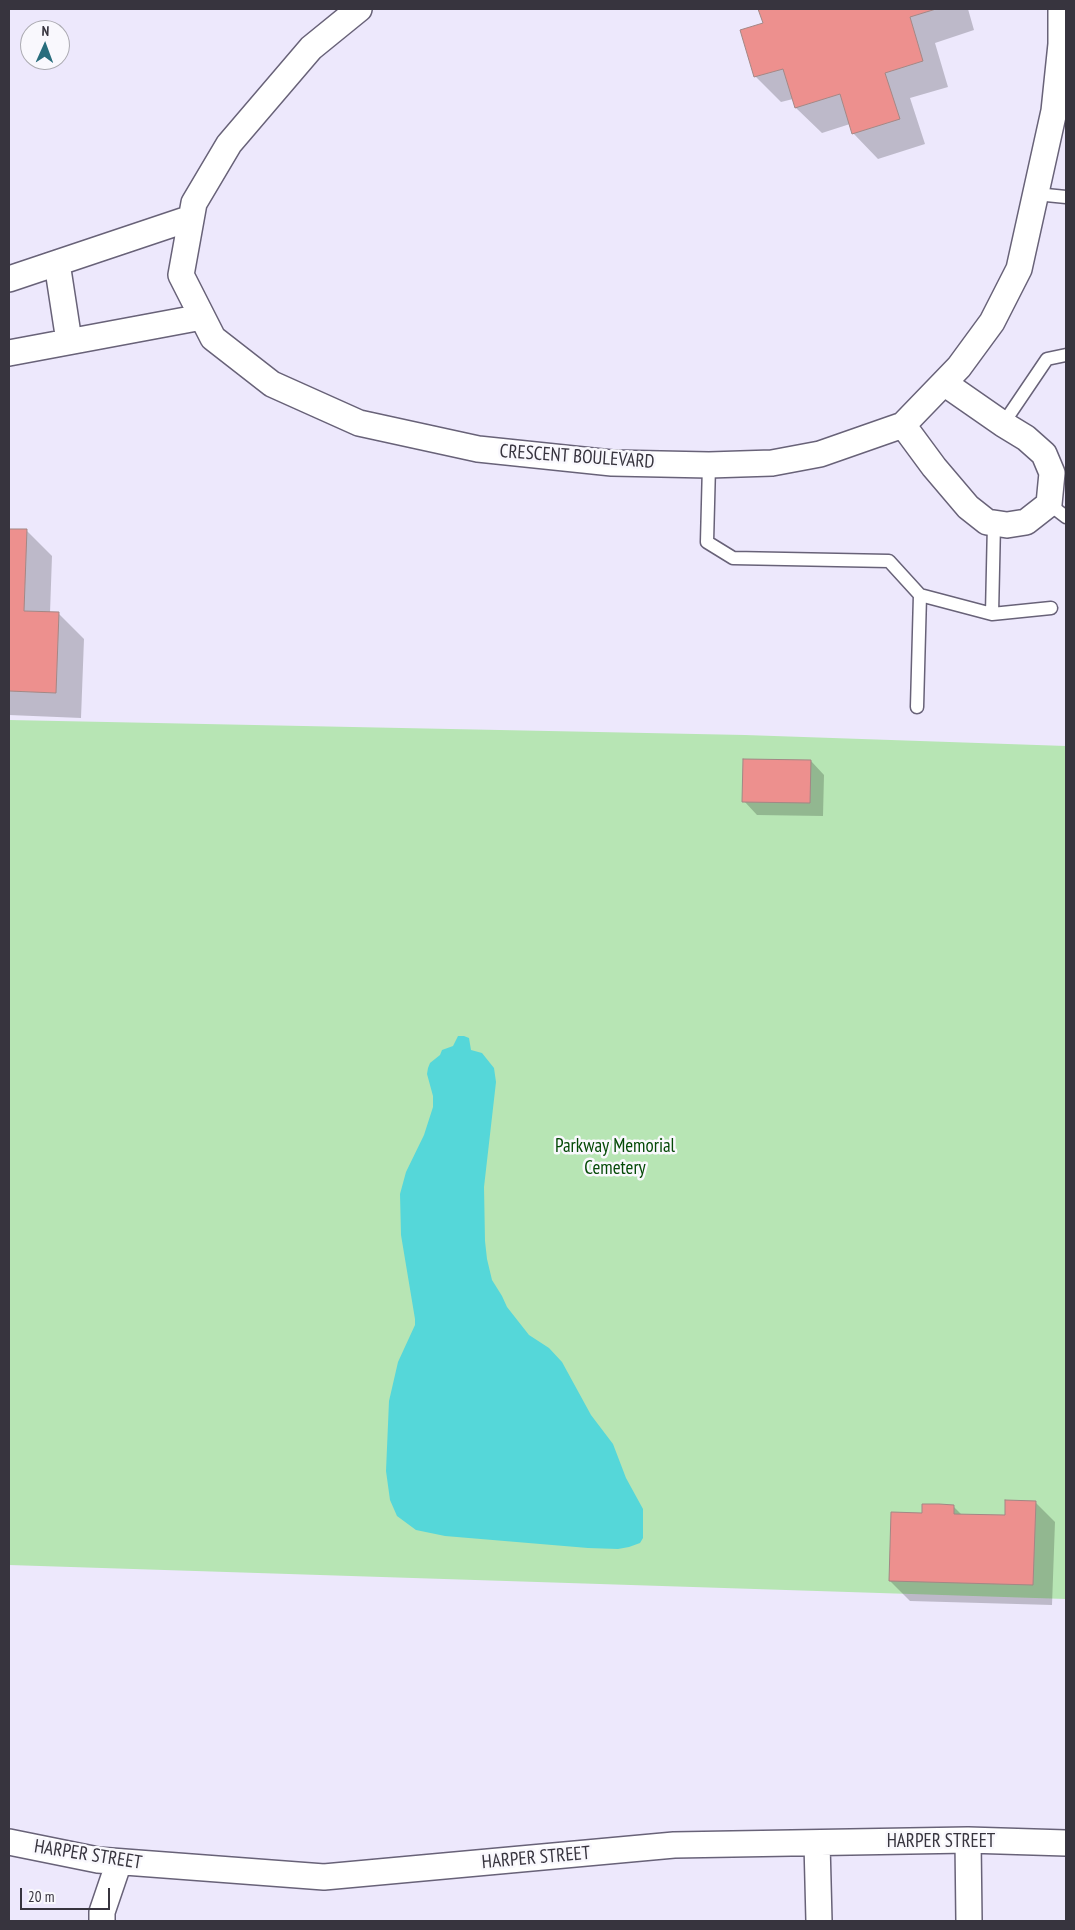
<!DOCTYPE html>
<style>
body{margin:0}
#map{position:relative;width:1075px;height:1930px;overflow:hidden;background:#ede8fc;font-family:"PT Sans Narrow",sans-serif}
canvas{display:block}
.frame{position:absolute;inset:0;border:10px solid #37343e;pointer-events:none}
.north{position:absolute;left:20px;top:20px;width:50px;height:50px;box-sizing:border-box;background:#f9f8fd;border:1px solid #abaab1;border-radius:50%;rotate:2deg;font-size:14px;font-weight:700;line-height:20px;text-align:center;color:#37343e}
.north::after{content:'';display:block;margin:auto;width:18px;height:22px;background:#286d7d;clip-path:polygon(50% 0,100% 100%,50% 72%,0 100%)}
.scale{position:absolute;left:20px;top:1888px;width:90px;height:22px;box-sizing:border-box;border:2px solid #37343e;border-top:0;padding-left:6px;font-size:15px;line-height:18px;white-space:nowrap;color:#37343e;-webkit-text-stroke:4px #f9f8fd;paint-order:stroke}
</style>
<div id="map">
<canvas width="1075" height="1930"></canvas>
<div class="frame"></div>
<div class="north">N</div>
<div class="scale">20 m</div>
</div>
<script>
const g = document.querySelector('canvas').getContext('2d');
g.lineJoin = 'round';
function paint(path, color) { g.fillStyle = color; g.fill(path, 'evenodd'); }
const toPath = rows => new Path2D(rows.map(r => 'M' + r).join(''));
function strokePath(path, color, width, dash) { g.strokeStyle = color; g.lineWidth = width; g.lineCap = dash ? 'butt' : 'round'; g.setLineDash(dash || []); g.stroke(path); }
function write(font, color, halo, rows, align = 'center') {
  g.font = font + ' "PT Sans Narrow",sans-serif'; g.lineWidth = 5; g.setLineDash([]); g.textBaseline = 'middle'; g.strokeStyle = halo; g.fillStyle = color; for (const [text, x, y, turn = 0] of rows) {
    g.save(); g.translate(x, y); g.rotate((+turn || 0) * Math.PI / 180); g.textAlign = isNaN(turn) ? turn : align; if (halo) g.strokeText(text, 0, 0); g.fillText(text, 0, 0); g.restore();
  }
}
paint(toPath([
 [9,720,745,735,1066,746,1066,1599,9,1565]
]), '#b7e5b4');
paint(toPath([
 [458,1036,464,1036,469,1038,471,1050,482,1053,494,1068,496,1082,484,1187,485,1241,487,1259,492,1280,502,1296,507,1307,529,1335,549,1348,562,1362,591,1415,613,1444,626,1478,643,1509,643,1538,640,1543,629,1547,618,1549,588,1548,445,1536,416,1530,397,1516,390,1500,386,1471,389,1401,398,1362,415,1325,415,1319,401,1235,400,1194,406,1172,424,1135,433,1107,433,1096,427,1074,428,1068,430,1063,440,1055,442,1050,453,1046]
]), '#55d7d9');
paint(toPath([
 [760,9,968,9,974,30,935,43,948,87,910,98,925,144,878,159,853,133,850,124,822,133,796,108,793,99,781,102,756,77,742,31,764,24],
 [9,530,26,530,52,556,50,613,58,613,84,639,81,718,9,715],
 [811,761,824,775,823,816,757,815,744,801],
 [1035,1502,1055,1522,1052,1605,910,1601,890,1581,923,1514,953,1506,963,1516,1006,1517]
]), '#0003');
const building = toPath([
 [758,9,936,9,910,17,923,61,885,73,900,119,852,134,840,94,795,108,783,69,754,77,740,30,763,23,758,9],
 [9,529,27,529,24,611,59,612,56,693,9,691,9,529],
 [743,759,811,760,810,803,742,802,743,759],
 [1005,1500,1036,1501,1033,1585,889,1581,891,1512,922,1513,922,1504,939,1504,954,1505,954,1514,1005,1515,1005,1500]
]);
paint(building, '#ed908e');
strokePath(building, '#a38785', 1);
const service = toPath([
 [1036,194,1066,197],
 [1003,424,1047,359,1066,355],
 [709,465,707,542,733,558,889,561,920,595,992,614,1051,608],
 [1049,504,1066,517],
 [992,614,994,523],
 [917,707,920,595]
]);
const minor = toPath([
 [359,9,311,48,229,144,194,203,181,275,213,338,272,384,359,423,478,449,612,463,709,465,772,463,820,454,903,425,959,367,992,322,1019,269,1054,111,1061,44,1061,9],
 [57,263,69,341],
 [9,279,191,218],
 [9,353,202,317],
 [903,425,934,467,968,507,987,522,1007,525,1026,522,1049,504,1052,473,1044,454,1026,438,1003,424,944,383],
 [968,1840,969,1921],
 [9,1842,98,1860,324,1877,674,1845,968,1840,1066,1843],
 [817,1843,819,1921],
 [102,1921,102,1912,119,1862]
]);
strokePath(service, '#686278', 15);
strokePath(minor, '#686278', 28);
strokePath(service, '#fff', 12);
strokePath(minor, '#fff', 25);
write('19px', '#37343e', '#f9f8fd', [
 ["CRESCENT BOULEVARD",577,457,4],
 ["HARPER STREET",941,1842],
 ["HARPER STREET",88,1855,9],
 ["HARPER STREET",536,1858,-5]
]);
write('19px', '#054a07', '#f9f8fd', [
 ["Parkway Memorial",615,1147],
 ["Cemetery",615,1169]
]);
</script>
